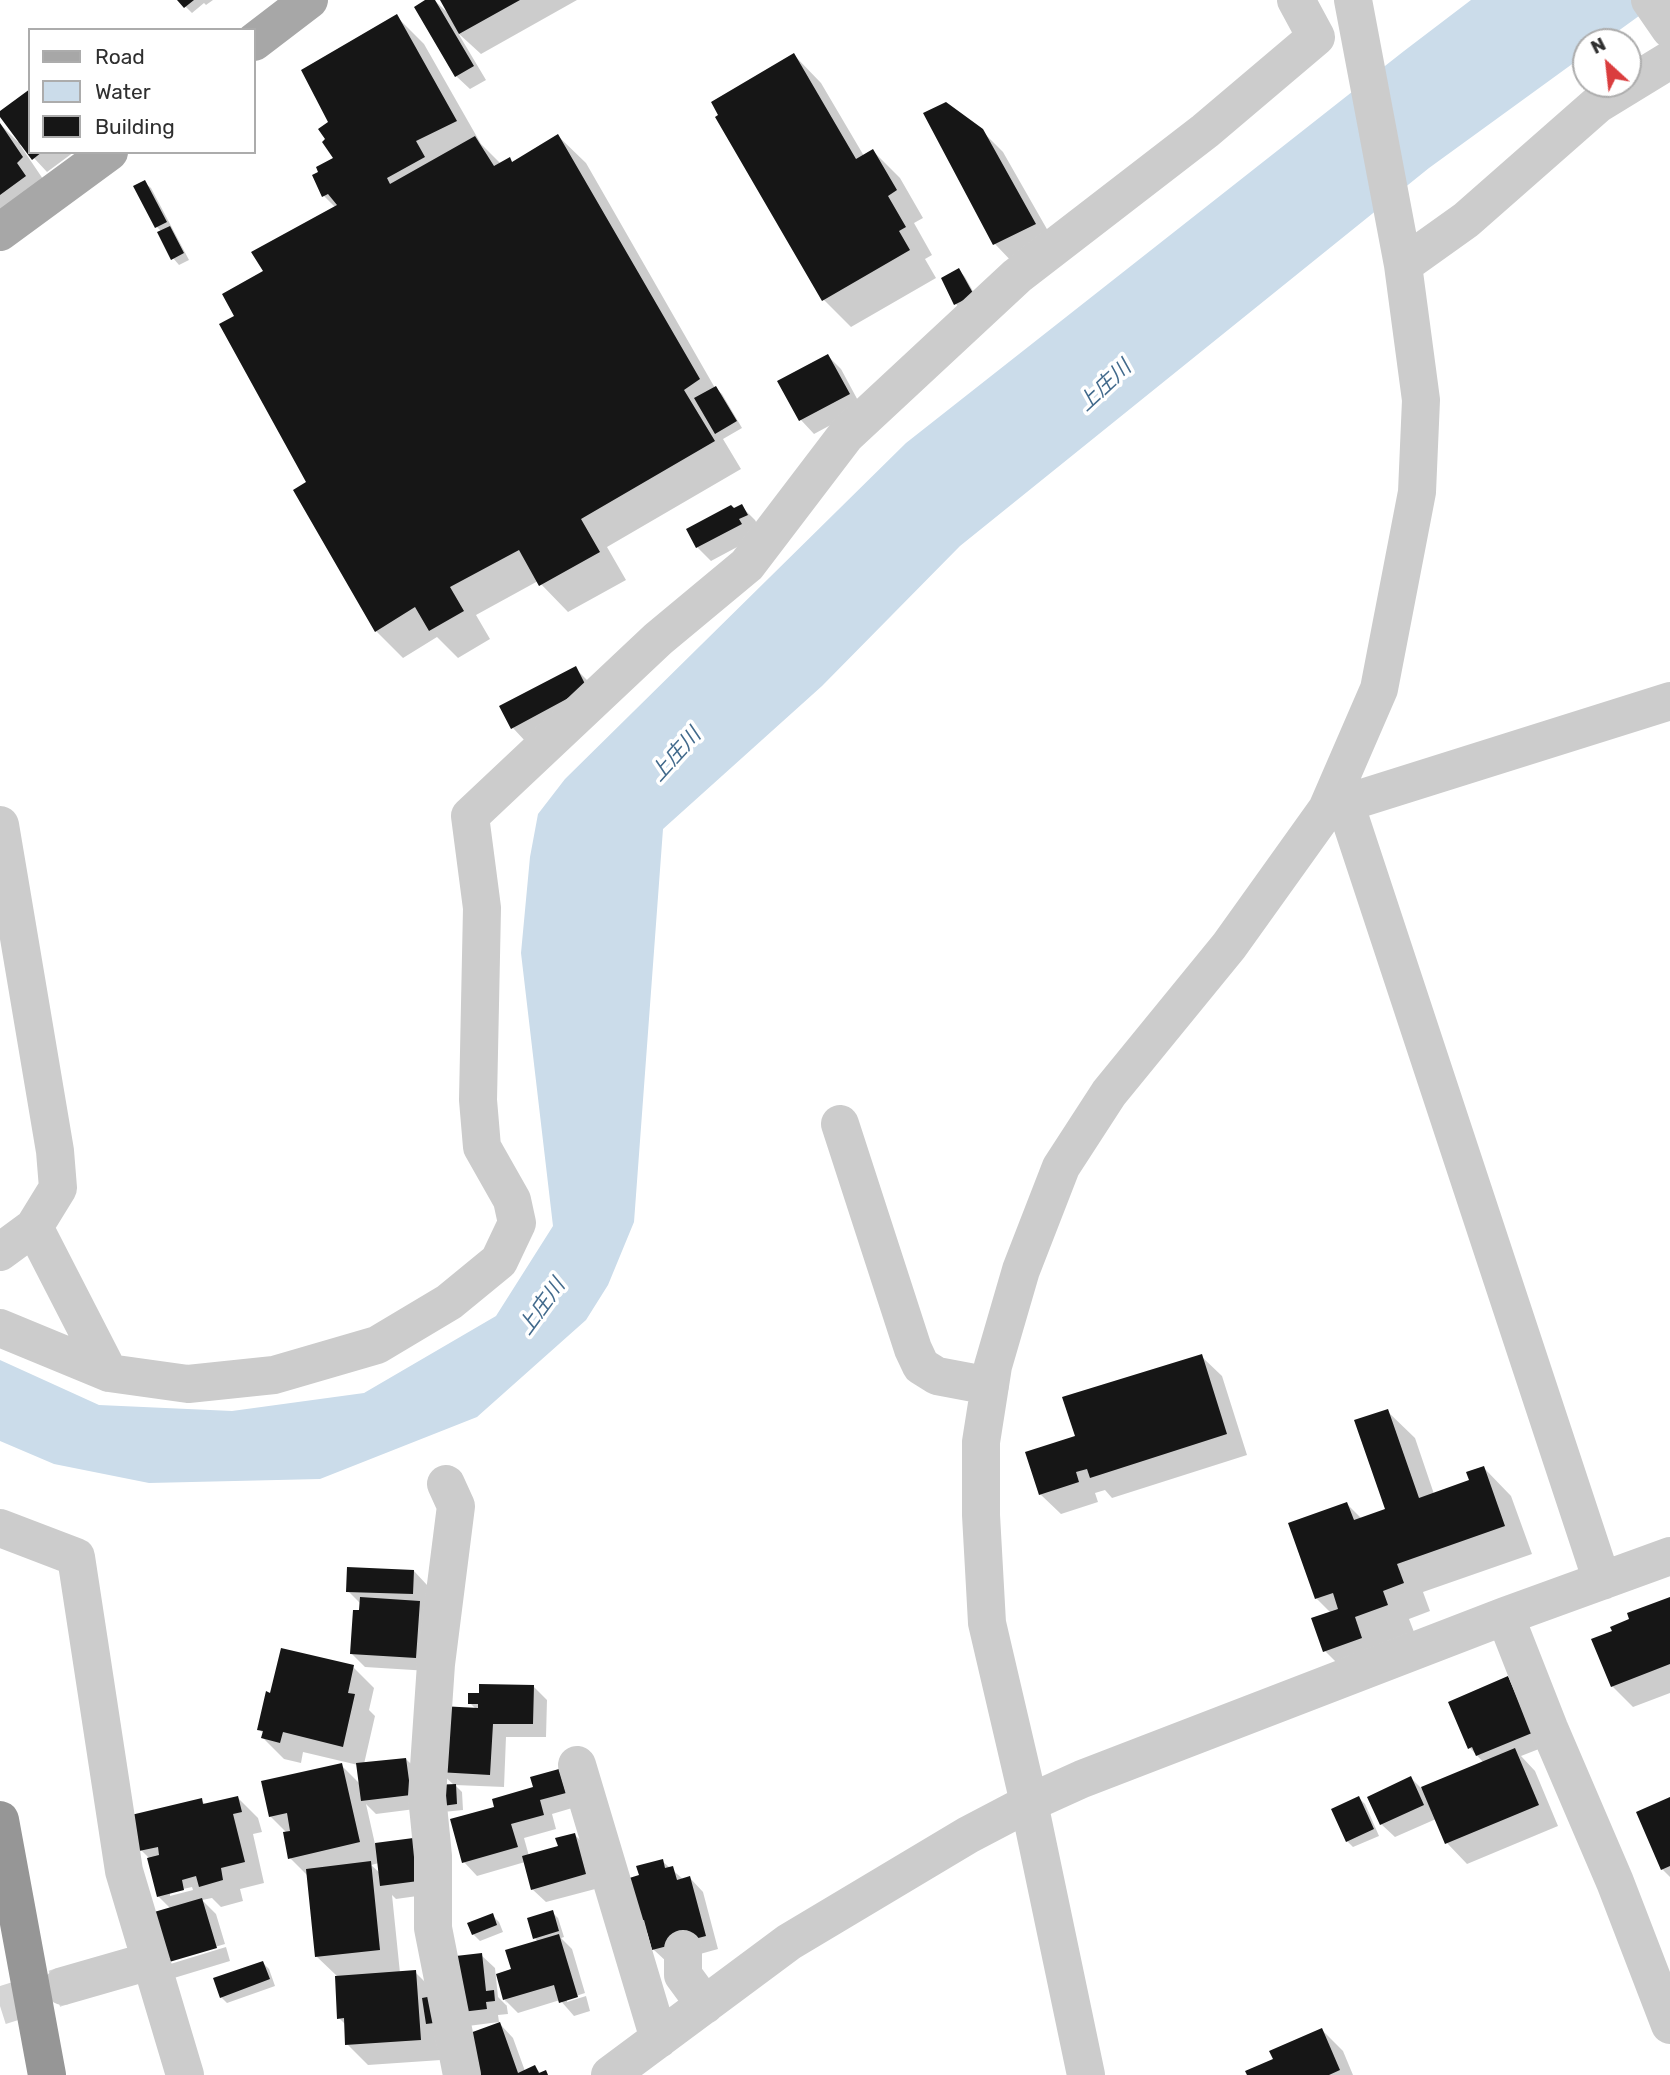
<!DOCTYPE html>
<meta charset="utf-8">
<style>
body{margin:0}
#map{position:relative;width:1670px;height:2075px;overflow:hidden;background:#fff;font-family:Rubik,sans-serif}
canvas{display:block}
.legend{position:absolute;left:28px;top:28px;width:228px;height:126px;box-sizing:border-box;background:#fff;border:2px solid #acacac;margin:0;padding:9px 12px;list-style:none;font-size:21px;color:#2f2f2f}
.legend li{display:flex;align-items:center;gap:14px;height:35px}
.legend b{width:35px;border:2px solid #acacac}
.north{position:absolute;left:1572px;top:28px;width:70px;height:70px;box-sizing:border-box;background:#fff;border:2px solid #acacac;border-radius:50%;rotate:333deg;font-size:19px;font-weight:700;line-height:28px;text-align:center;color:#2f2f2f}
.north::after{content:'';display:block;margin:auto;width:24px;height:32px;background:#da3d3e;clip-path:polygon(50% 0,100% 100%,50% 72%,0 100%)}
</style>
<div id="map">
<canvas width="1670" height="2075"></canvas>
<ul class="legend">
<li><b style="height:9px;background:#a7a7a7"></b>Road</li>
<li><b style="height:19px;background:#cbdcea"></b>Water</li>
<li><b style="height:19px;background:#161616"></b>Building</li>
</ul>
<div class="north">N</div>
</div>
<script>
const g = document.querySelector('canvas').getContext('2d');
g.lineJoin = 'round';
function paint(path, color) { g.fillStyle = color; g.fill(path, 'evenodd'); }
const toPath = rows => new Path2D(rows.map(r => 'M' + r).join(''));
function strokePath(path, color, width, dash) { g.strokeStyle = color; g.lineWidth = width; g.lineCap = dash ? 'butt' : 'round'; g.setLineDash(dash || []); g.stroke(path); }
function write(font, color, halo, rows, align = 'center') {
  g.font = font + ' Rubik,"Noto Sans JP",sans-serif'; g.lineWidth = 7; g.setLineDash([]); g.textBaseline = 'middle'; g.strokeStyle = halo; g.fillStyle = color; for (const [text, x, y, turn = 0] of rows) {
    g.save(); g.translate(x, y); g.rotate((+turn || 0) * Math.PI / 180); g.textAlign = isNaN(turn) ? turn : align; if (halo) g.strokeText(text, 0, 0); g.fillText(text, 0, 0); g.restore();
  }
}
paint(toPath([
 [1471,0,1661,0,1603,42,1586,42,1586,54,1429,168,960,546,822,686,663,829,634,1222,608,1285,586,1320,477,1417,320,1479,149,1483,54,1464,0,1441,0,1360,99,1405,232,1411,364,1393,496,1316,553,1226,521,953,530,857,538,814,565,779,906,443,1404,51]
]), '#cbdcea');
paint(toPath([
 [179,0,213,0,206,5,204,3,192,13],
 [429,0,434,0,449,14,442,0,577,0,481,54,458,33,486,80,470,89,456,76],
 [397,17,424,44,481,144,501,164,510,160,513,163,558,136,586,163,715,388,722,394,742,428,723,439,741,469,607,547,626,580,568,612,538,581,476,615,490,639,458,658,437,637,403,658,376,631,309,483,236,317,336,208,324,196,335,159,330,123],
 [794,55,821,83,864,156,873,151,900,178,923,218,914,223,932,255,925,259,936,278,851,327,824,300,721,115],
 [0,113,30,152,74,152,47,172,34,158,23,144,20,145,43,179,0,231,0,124,18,142,20,140],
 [926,113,981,130,1003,152,1056,245,1015,265,995,244],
 [144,182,151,188,189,260,179,265,173,258,162,232,157,227],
 [959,270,965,277,979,302,962,311,956,304,943,279],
 [828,356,841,369,862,408,814,434,801,420,780,382],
 [741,506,755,520,760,529,754,538,711,561,697,547,734,510],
 [575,668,589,682,526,742,513,728],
 [1201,1356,1222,1376,1247,1455,1112,1498,1105,1490,1095,1493,1098,1502,1061,1514,1040,1494,1077,1437],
 [1387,1411,1415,1438,1434,1494,1471,1481,1484,1468,1511,1496,1532,1554,1423,1592,1430,1611,1409,1619,1414,1632,1352,1678,1325,1651,1331,1613,1316,1598,1347,1504,1362,1519,1388,1510],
 [414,1571,427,1585,427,1607,424,1607,433,1616,429,1671,365,1667,351,1653,361,1604,348,1591],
 [1670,1599,1670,1693,1633,1707,1612,1686,1614,1632],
 [353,1667,374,1688,369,1710,375,1716,364,1764,406,1759,420,1773,423,1808,376,1814,366,1804,375,1844,420,1839,439,1893,396,1899,392,1895,400,1973,415,1972,436,1993,441,2060,368,2065,347,2044,346,2025,339,2018,337,1976,316,1956,308,1876,290,1858,287,1833,270,1816,341,1765,360,1784,358,1765,303,1752,301,1763,284,1759,263,1738,264,1734,259,1729,271,1695],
 [379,1863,381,1874,371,1865],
 [1508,1679,1544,1747,1521,1756,1535,1771,1558,1826,1467,1864,1447,1843,1436,1819,1395,1837,1381,1824,1411,1778,1422,1789,1484,1763,1470,1748],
 [533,1686,547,1700,546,1737,506,1737,504,1787,455,1785,462,1792,463,1810,443,1812,454,1785,440,1772,477,1710,470,1703],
 [559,1771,579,1806,552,1814,556,1829,524,1838,529,1856,560,1847,575,1835,588,1848,599,1888,546,1902,532,1889,525,1862,477,1876,464,1862,496,1808,535,1788],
 [238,1798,258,1818,262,1832,253,1834,264,1883,240,1889,243,1901,221,1907,212,1898,202,1900,216,1914,225,1944,167,1961,167,1965,226,1947,230,1961,174,1978,160,1964,171,1909,158,1896,149,1858,141,1850,201,1800,206,1805],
 [192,1887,193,1890,170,1896,170,1892],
 [1359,1798,1365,1804,1379,1836,1353,1847,1347,1841],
 [1670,1799,1670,1877,1662,1869],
 [662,1861,684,1880,690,1878,703,1892,718,1949,668,1963,654,1950,650,1936,636,1921],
 [552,1912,558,1918,564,1937,561,1938,572,1949,585,1993,567,1999,567,2002,586,1996,590,2011,574,2016,560,2000,518,2013,506,2001,508,2014,498,2015,499,2022,468,2026,454,2012,481,1955,495,1968,498,1997,507,2006,498,1975,513,1971,538,1942,535,1938],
 [492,1915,499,1922,503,1932,480,1941,473,1934],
 [263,1963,269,1969,275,1986,227,2003,221,1997],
 [500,2024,513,2038,525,2071,535,2067,541,2074,546,2072,548,2075,474,2075],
 [1322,2030,1343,2051,1353,2075,1249,2075]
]), '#0003');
paint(toPath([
 [177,0,194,0,184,8],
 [425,0,435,0,474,66,455,77,414,7],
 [440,0,520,0,459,34],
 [397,14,457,121,416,141,425,157,387,178,390,184,475,136,494,166,510,157,512,162,558,134,700,379,684,390,715,441,581,519,600,552,539,586,519,550,450,587,464,611,429,631,415,607,375,632,293,490,306,482,219,324,234,316,222,294,263,271,251,252,337,205,328,194,322,197,312,175,318,172,316,167,333,158,322,142,325,139,318,129,328,122,301,70],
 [794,53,856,159,873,149,897,190,888,196,906,227,899,231,910,250,822,301,715,117,718,115,711,102],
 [30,89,30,152,42,152,32,160,0,117,0,111],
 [946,102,983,129,1036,224,993,245,923,113],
 [0,123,23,157,17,163,26,176,0,195],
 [145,180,167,222,155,228,133,186],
 [170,226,184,253,171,260,157,232],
 [959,268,974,295,954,305,941,278],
 [828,354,850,394,799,421,777,381],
 [716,386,737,421,715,434,694,398],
 [742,504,748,515,739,519,742,524,696,548,686,529,731,505,734,508],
 [576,666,587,688,511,729,499,706],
 [1202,1354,1227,1434,1090,1478,1087,1469,1076,1472,1079,1482,1039,1495,1025,1452,1075,1436,1062,1397],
 [1388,1409,1419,1498,1469,1480,1466,1472,1484,1466,1505,1526,1397,1564,1404,1583,1383,1591,1388,1605,1355,1617,1362,1638,1323,1652,1311,1618,1338,1609,1333,1593,1315,1599,1288,1523,1347,1502,1354,1520,1385,1509,1354,1420],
 [347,1567,414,1570,413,1594,346,1592],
 [360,1597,420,1601,416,1658,350,1654,353,1610,359,1610],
 [1670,1597,1670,1664,1611,1687,1591,1639,1612,1631,1610,1627,1629,1619,1627,1613],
 [281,1648,354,1665,348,1693,355,1694,343,1747,283,1732,280,1743,261,1738,263,1731,257,1730,266,1691,270,1693],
 [1508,1676,1532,1733,1476,1756,1472,1747,1468,1749,1448,1702],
 [479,1684,534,1685,533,1724,493,1724,490,1775,438,1772,441,1706,478,1708,478,1704,468,1704,468,1693,479,1693],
 [1515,1748,1539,1805,1445,1844,1421,1787],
 [406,1758,411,1795,361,1801,356,1763],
 [342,1763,360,1842,288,1859,283,1832,290,1831,287,1813,269,1817,261,1781],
 [559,1769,566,1793,540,1800,544,1815,511,1824,518,1847,462,1863,450,1819,494,1807,492,1799,533,1787,530,1777],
 [1411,1776,1424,1805,1380,1825,1367,1797],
 [456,1784,457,1804,435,1807,433,1785],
 [238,1796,242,1812,233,1814,245,1862,221,1868,223,1880,199,1887,196,1876,182,1880,184,1890,157,1897,147,1858,159,1855,158,1847,139,1851,131,1815,202,1798,203,1804],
 [1359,1796,1374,1829,1346,1842,1331,1809],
 [1670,1797,1670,1866,1661,1870,1636,1812],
 [575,1833,586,1874,531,1890,522,1856,558,1846,555,1838],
 [421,1837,426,1880,380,1886,375,1843],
 [663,1859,665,1868,673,1866,677,1880,690,1876,706,1936,652,1950,644,1920,634,1922,623,1880,639,1875,636,1866],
 [371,1861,380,1950,315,1957,306,1869],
 [202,1898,217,1948,159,1965,144,1915],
 [553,1910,559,1931,533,1939,527,1918],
 [493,1913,497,1925,472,1935,467,1923],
 [559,1934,578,1997,559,2003,554,1985,503,2000,496,1974,511,1969,505,1950],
 [482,1953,486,1991,494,1990,495,2001,486,2002,487,2009,453,2013,447,1957],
 [263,1961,270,1979,220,1998,213,1978],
 [416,1970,421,2040,345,2045,344,2018,337,2019,335,1976],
 [438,1995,442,2022,426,2024,422,1998],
 [500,2022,518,2073,535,2065,539,2073,546,2070,548,2075,472,2075,459,2037],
 [1322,2028,1340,2070,1329,2075,1247,2075,1245,2071,1273,2059,1269,2051]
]), '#161616');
strokePath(toPath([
 [0,2006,63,1986]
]), '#d5d5d5', 38, [38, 19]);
strokePath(toPath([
 [1650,0,1670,29],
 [1403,265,1466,220,1598,104,1670,60],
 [1345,803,1602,1581],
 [1327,809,1670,701],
 [0,825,55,1151,58,1188,34,1227,109,1373,0,1328],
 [840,1124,913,1349,921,1366,937,1376,990,1386],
 [0,1252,34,1227],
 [109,1373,188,1384,274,1375,377,1345,449,1302,499,1261,517,1223,512,1200,482,1147,478,1100,482,908,470,816,658,639,747,565,846,435,1017,276,1205,131,1316,37,1296,0],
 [446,1484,456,1506,436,1664,427,1796,433,1856,433,1928,462,2075],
 [0,1528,76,1557,124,1871,185,2075],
 [1505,1616,1549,1728,1615,1882,1670,2025],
 [577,1765,659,2039],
 [683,1949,683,1975,705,2005],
 [63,1986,150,1961],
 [610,2075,789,1942,968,1835,1029,1803,1082,1779,1505,1616,1670,1556],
 [1086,2075,1029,1803,987,1623,981,1515,981,1442,993,1366,1021,1270,1061,1167,1109,1093,1229,946,1327,809,1379,689,1417,492,1421,400,1403,265,1353,0]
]), '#ccc', 38);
strokePath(toPath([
 [254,42,309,0],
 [0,232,109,152]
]), '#a7a7a7', 38);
strokePath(toPath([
 [0,1820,47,2075]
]), '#969696', 38);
write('italic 21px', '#426a8c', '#fff', [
 ["上庄川",1105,386,-43],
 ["上庄川",676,755,-48],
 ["上庄川",542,1307,-54]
]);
</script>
